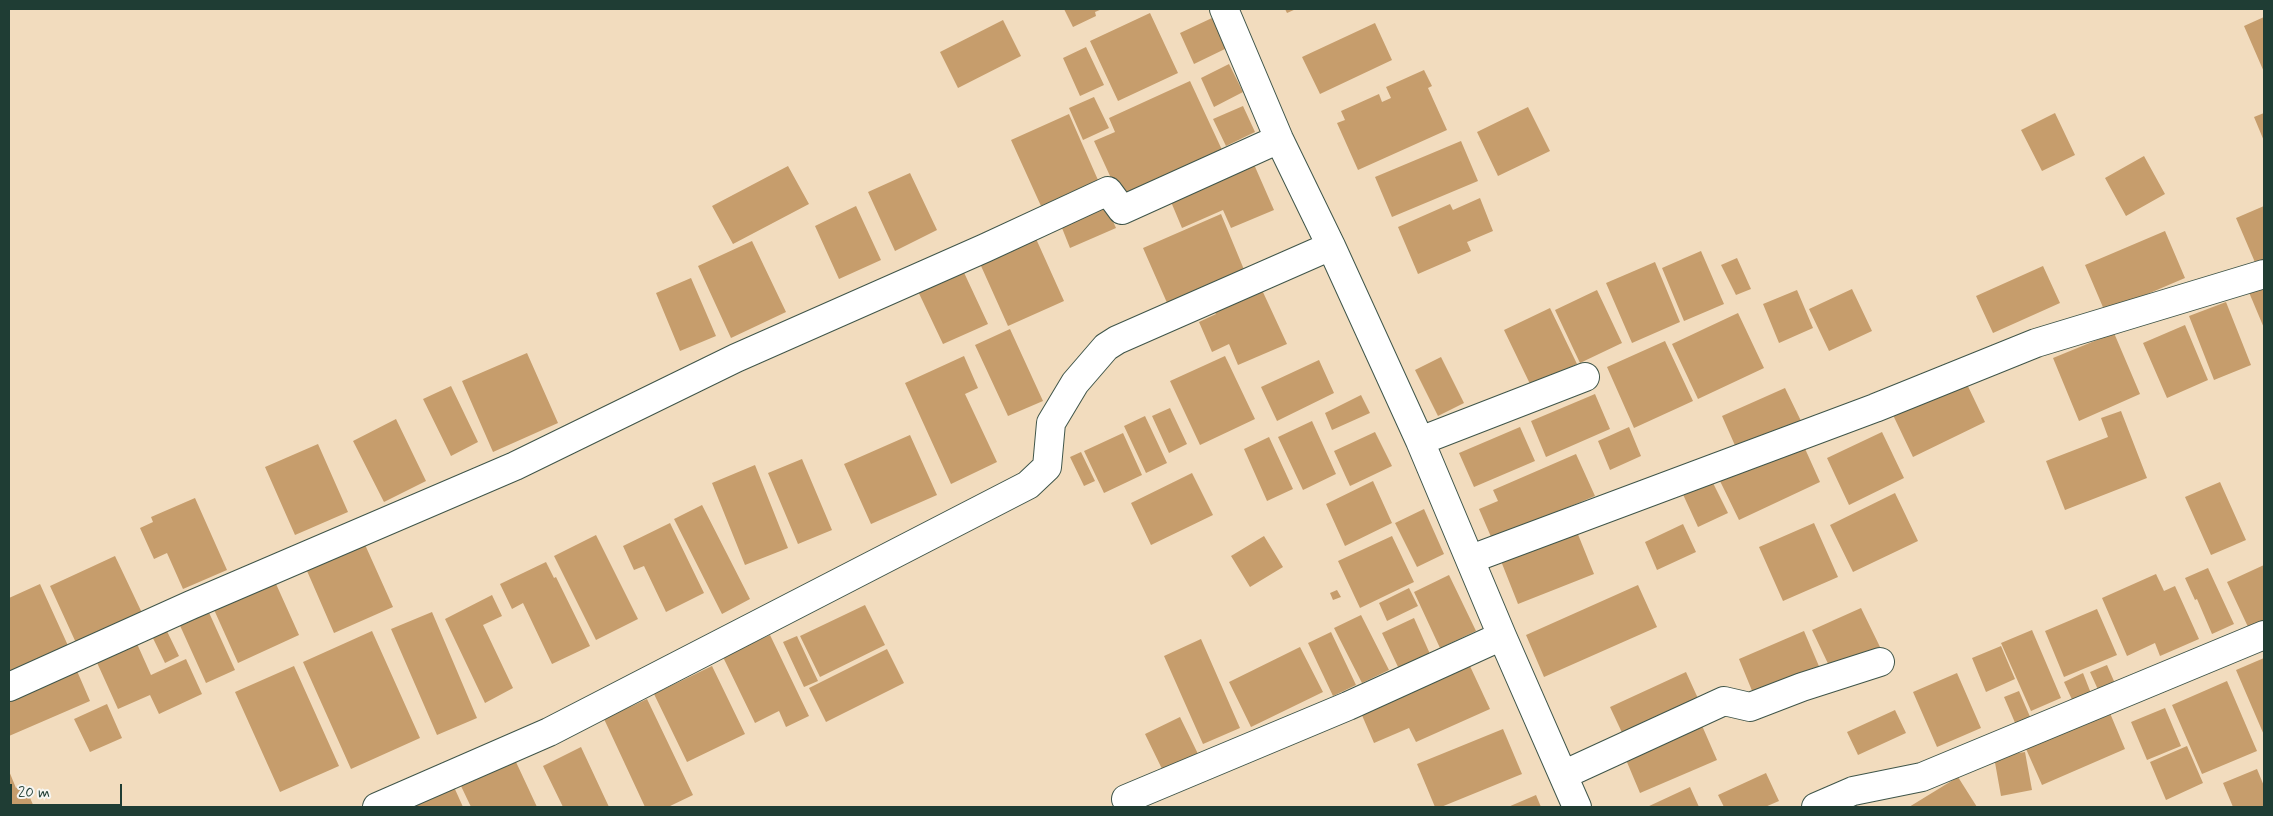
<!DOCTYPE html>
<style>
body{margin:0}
#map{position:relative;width:2273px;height:816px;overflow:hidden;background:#f2dcbe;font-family:Mynerve,sans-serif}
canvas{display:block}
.frame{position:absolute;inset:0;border:10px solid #1f3d34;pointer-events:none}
.scale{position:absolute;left:10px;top:784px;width:112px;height:22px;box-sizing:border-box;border:2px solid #1f3d34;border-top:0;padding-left:6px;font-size:15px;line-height:18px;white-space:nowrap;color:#1f3d34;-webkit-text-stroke:4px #f6f6f2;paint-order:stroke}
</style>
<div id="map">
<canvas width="2273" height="816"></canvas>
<div class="frame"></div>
<div class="scale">20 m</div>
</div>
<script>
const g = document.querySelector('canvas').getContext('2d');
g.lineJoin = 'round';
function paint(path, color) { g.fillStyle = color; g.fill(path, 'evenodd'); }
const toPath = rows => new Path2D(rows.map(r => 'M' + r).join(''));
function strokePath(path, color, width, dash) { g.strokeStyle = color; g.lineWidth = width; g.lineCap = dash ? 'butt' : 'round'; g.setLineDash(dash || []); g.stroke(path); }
paint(toPath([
 [1064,9,1102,9,1095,12,1096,16,1073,27],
 [1285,9,1296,9,1287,13],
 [1150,13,1178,73,1118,101,1090,41],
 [2264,17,2264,72,2244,26],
 [1212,18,1227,48,1194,64,1180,33],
 [1003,20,1021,56,958,88,940,52],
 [1375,23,1392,60,1320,94,1302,57],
 [1086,47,1104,85,1080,96,1063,58],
 [1229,64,1243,92,1214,107,1201,78],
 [1424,70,1432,86,1428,88,1447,130,1358,170,1337,123,1345,120,1341,111,1379,94,1382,102,1391,98,1386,87],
 [1190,81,1223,152,1121,200,1094,141,1115,132,1109,118],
 [1094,97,1109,128,1083,140,1069,108],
 [1243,106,1255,132,1226,146,1213,119],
 [1528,107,1550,151,1498,176,1477,132],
 [2055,113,2075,155,2042,171,2021,130],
 [2264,113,2264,141,2254,117],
 [1069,114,1098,180,1041,206,1011,140],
 [1461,141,1478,181,1392,217,1375,177],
 [1249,153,1274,210,1231,228,1223,210,1182,228,1166,190],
 [2144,156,2165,194,2126,216,2105,178],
 [788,166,809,204,733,244,712,206],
 [910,173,937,230,895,251,868,192],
 [1480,198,1493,231,1467,242,1471,251,1418,274,1398,227,1450,204,1453,210],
 [1103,199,1116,228,1070,248,1058,218],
 [856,206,881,260,839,279,815,226],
 [2264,206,2264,264,2257,267,2236,218],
 [1221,214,1245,272,1168,305,1143,248],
 [2165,231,2185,278,2105,312,2085,265],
 [1033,232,1064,301,1008,326,977,257],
 [752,241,786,312,731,338,698,266],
 [1701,251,1724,304,1684,321,1662,268],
 [1737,258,1751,289,1736,295,1721,265],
 [1655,262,1680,322,1632,343,1606,283],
 [960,264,988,324,943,344,915,285],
 [2043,266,2060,303,1993,333,1976,296],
 [691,278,716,336,680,351,656,293],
 [2264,282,2264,328,2248,290],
 [1852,289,1872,331,1829,351,1809,309],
 [1262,290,1287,344,1238,365,1229,344,1212,352,1199,322,1216,314,1214,311],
 [1597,290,1622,343,1580,363,1555,310],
 [1797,290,1813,328,1779,343,1763,304],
 [2226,302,2251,365,2214,380,2189,316],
 [1550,308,1577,364,1531,386,1504,330],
 [1738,313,1764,368,1698,399,1672,344],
 [2185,325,2208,380,2167,398,2143,343],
 [1010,329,1043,401,1008,416,975,345],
 [2114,333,2140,394,2079,421,2053,358],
 [1665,341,1693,401,1634,428,1607,367],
 [527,353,558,423,493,452,462,381],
 [964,356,978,388,965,394,997,462,951,484,905,383],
 [1225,356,1255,419,1200,445,1170,381],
 [1441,357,1464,403,1438,416,1415,370],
 [1319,360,1334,393,1277,421,1261,387],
 [1965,380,1985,422,1913,457,1893,415],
 [451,386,478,442,451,456,423,399],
 [1785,388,1801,421,1737,450,1722,416],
 [1595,394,1610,429,1546,457,1531,421],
 [1361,395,1370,413,1332,430,1325,413],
 [1170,408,1187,444,1169,453,1152,416],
 [2121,411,2147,478,2065,510,2046,461,2108,437,2101,418],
 [1145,416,1167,463,1146,473,1124,426],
 [396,419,426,481,384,502,353,441],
 [1312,421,1336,474,1303,490,1278,437],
 [1520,427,1535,461,1474,487,1459,453],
 [1629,427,1641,456,1610,470,1598,441],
 [1375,432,1392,466,1350,486,1334,451],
 [1882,432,1904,478,1849,505,1827,458],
 [1123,433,1142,475,1104,493,1084,451],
 [910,435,937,495,871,524,844,464],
 [1269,437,1293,489,1267,501,1244,449],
 [1802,442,1820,482,1739,520,1720,481],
 [318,444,348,512,295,535,265,467],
 [1081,452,1095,481,1084,486,1070,457],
 [1576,454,1595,496,1492,539,1479,509,1498,501,1493,490],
 [802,459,832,530,798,544,768,473],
 [755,465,788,548,745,565,712,483],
 [1192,473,1213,515,1151,545,1131,503],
 [1709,475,1728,513,1698,527,1680,488],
 [1373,481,1392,523,1345,546,1326,504],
 [2220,482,2246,540,2211,555,2185,497],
 [1895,493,1918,541,1853,572,1830,525],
 [195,498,227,570,183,589,167,553,154,559,140,528,153,522,151,517],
 [702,505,750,599,722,614,674,519],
 [1424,509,1444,554,1417,567,1395,523],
 [670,523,704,593,666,612,644,566,634,570,623,546],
 [1814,523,1838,577,1783,601,1759,547],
 [1683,524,1696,552,1657,570,1645,542],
 [1575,527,1594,574,1518,604,1499,556],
 [596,535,638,619,596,640,554,556],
 [1264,536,1283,567,1250,587,1231,556],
 [1392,536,1414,582,1360,608,1338,561],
 [362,538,393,607,334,633,304,564],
 [115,556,143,615,77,645,50,586],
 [546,562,554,578,556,577,590,646,552,664,523,603,512,609,500,584],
 [2264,565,2264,622,2249,629,2227,582],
 [2208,568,2234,624,2212,634,2197,599,2195,600,2185,578],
 [2156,574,2164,591,2175,586,2199,639,2160,656,2155,643,2127,656,2102,598],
 [272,575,299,635,238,663,211,603],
 [1449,575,1476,631,1440,648,1414,592],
 [40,584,70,650,9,677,9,598],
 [1638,585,1657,627,1544,677,1526,635],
 [1409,588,1418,606,1387,621,1379,603],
 [1337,590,1341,597,1333,600,1330,593],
 [492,595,502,616,483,625,513,688,485,703,445,619],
 [865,605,885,645,820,677,800,636],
 [206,606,235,670,206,683,177,619],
 [1861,608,1881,649,1832,672,1812,630],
 [2097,609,2117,655,2064,677,2045,631],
 [432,612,477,718,437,735,391,629],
 [1361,615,1389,670,1362,683,1334,628],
 [1414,618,1430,654,1399,669,1382,633],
 [164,625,179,656,165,663,150,632],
 [2032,630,2061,698,2031,711,2001,643],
 [372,631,420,738,351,769,303,662],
 [1804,631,1821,671,1755,698,1739,659],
 [1331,632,1356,685,1333,696,1308,643],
 [770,635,809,716,786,727,779,711,755,723,723,657],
 [797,636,818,681,804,687,783,642],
 [134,637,151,675,186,659,202,694,159,714,150,695,118,709,94,656],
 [1201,639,1240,728,1203,744,1164,656],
 [2001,646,2015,679,1986,692,1972,658],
 [1300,647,1323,692,1251,727,1229,682],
 [887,649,904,683,826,722,809,688],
 [2264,658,2264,735,2236,670],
 [74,664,90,701,9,736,9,692],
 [1469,664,1490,709,1416,742,1409,728,1374,743,1361,713],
 [2107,665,2117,688,2100,694,2090,672],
 [294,666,339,766,280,792,235,692],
 [712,666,745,734,687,762,654,694],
 [1686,672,1701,705,1625,739,1610,707],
 [1957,673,1981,728,1937,747,1913,692],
 [2083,673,2092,696,2074,704,2064,682],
 [2227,681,2257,751,2202,774,2172,705],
 [2019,691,2031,719,2016,725,2004,697],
 [647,699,693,795,668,807,645,807,604,719],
 [107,704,122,738,90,752,74,719],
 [2107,706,2125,749,2042,785,2023,742],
 [2165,708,2181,746,2147,760,2131,722],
 [1895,710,1906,733,1858,755,1847,732],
 [1180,717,1199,756,1164,773,1145,734],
 [1700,721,1717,760,1640,793,1624,755],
 [1503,729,1522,774,1441,807,1435,807,1417,764],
 [2187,746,2203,783,2166,800,2150,762],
 [581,747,609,807,563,807,543,766],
 [2025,752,2032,790,2001,796,1994,757],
 [516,762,537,807,471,807,461,786],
 [2257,769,2264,786,2264,807,2233,807,2223,783],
 [9,771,16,788,24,784,34,807,9,807],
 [1766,773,1779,801,1765,807,1724,807,1718,795],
 [1958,777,1977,807,1909,807],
 [454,787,463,807,408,807],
 [1690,787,1699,807,1647,807],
 [1536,795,1541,807,1508,807]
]), '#c69d6c');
const minor = toPath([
 [1224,9,1279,139,1331,246,1420,441,1502,636,1577,807],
 [1420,441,1585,377],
 [1471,559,1875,408,2036,343,2264,274],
 [9,687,191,605,515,466,736,358,985,248,1108,191,1122,210,1279,139],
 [1563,775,1724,701,1750,707,1802,687,1880,662],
 [1126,799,1348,706,1502,636],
 [377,807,549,732,1028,485,1047,467,1051,423,1075,383,1106,347,1117,340,1331,246],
 [1816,807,1853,791,1922,777,2264,635]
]);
strokePath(minor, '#3f5549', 30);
strokePath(minor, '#fff', 28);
</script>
